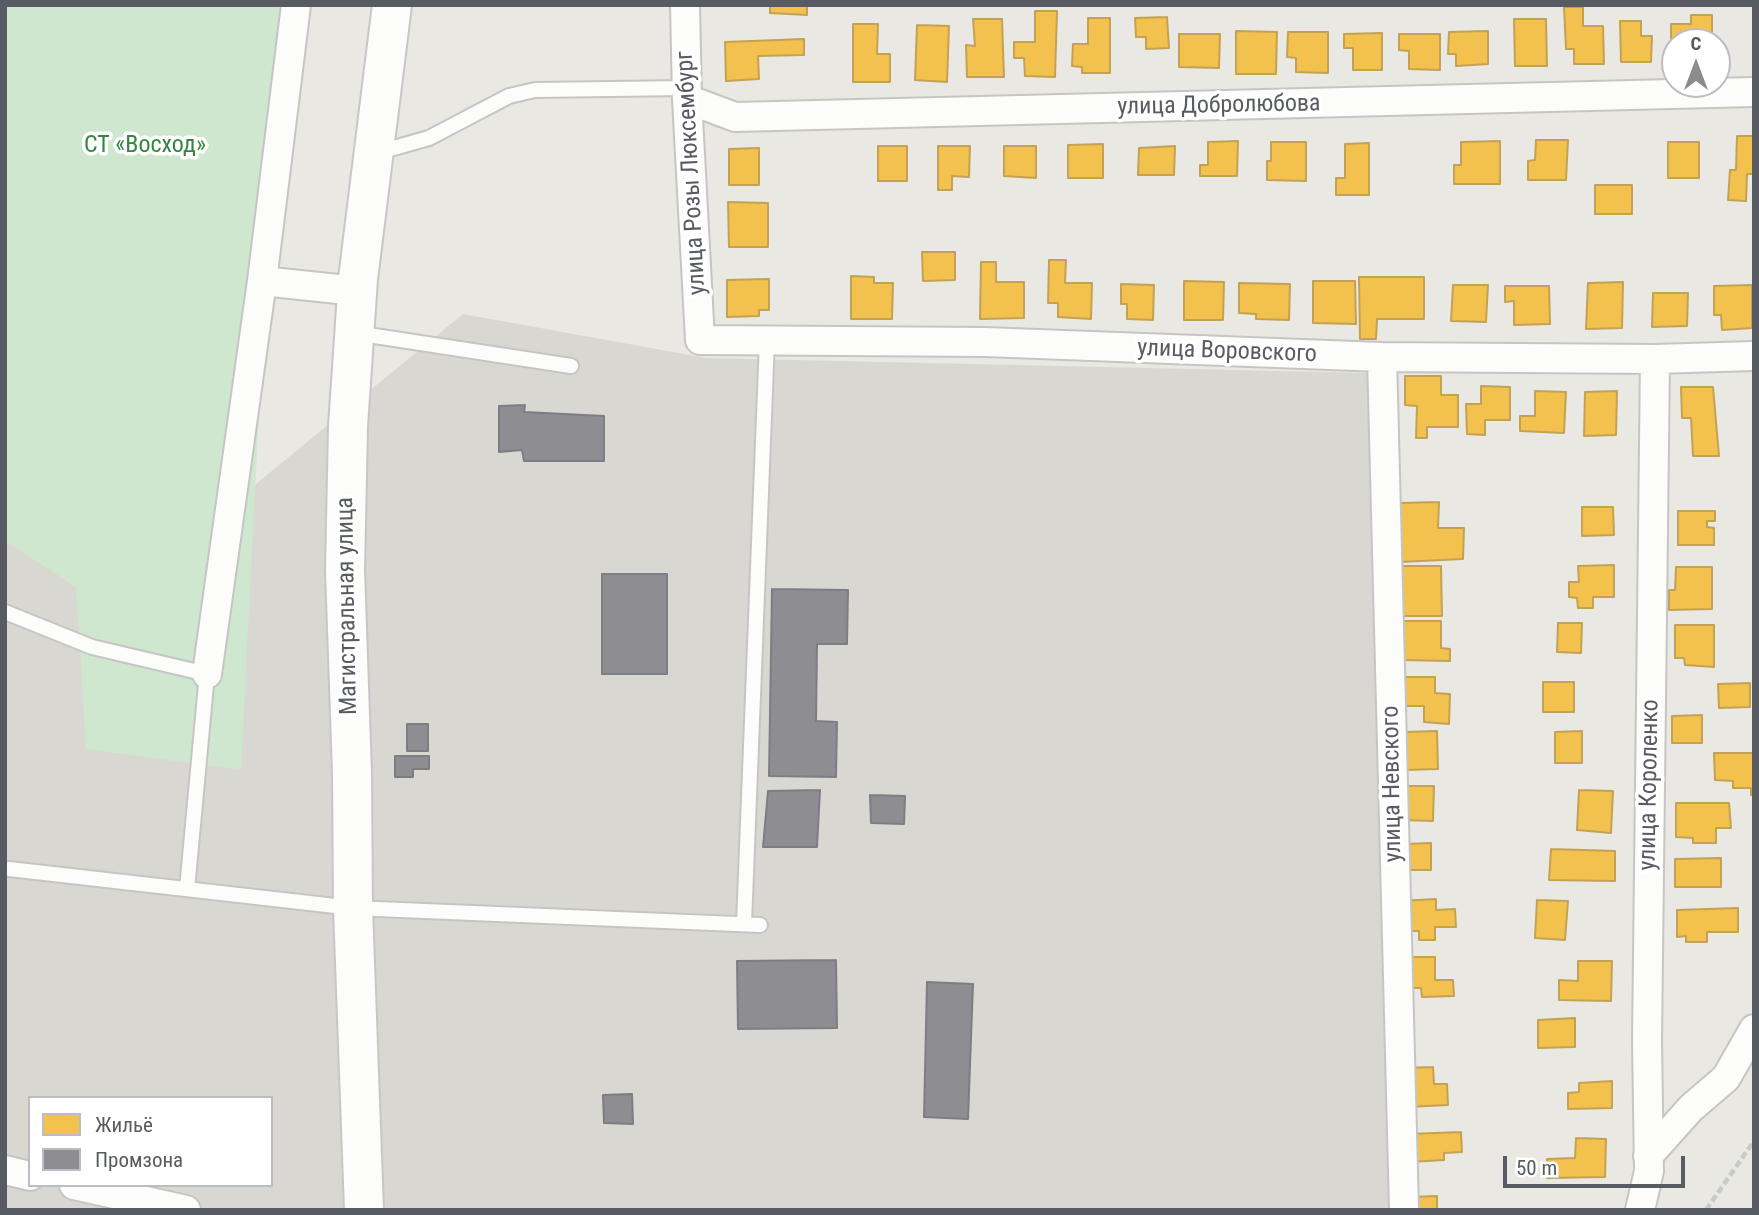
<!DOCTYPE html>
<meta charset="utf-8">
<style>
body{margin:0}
#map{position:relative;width:1759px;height:1215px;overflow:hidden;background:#e9e8e2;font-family:"Roboto Condensed",sans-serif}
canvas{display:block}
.frame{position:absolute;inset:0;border:7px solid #585b61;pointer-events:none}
.legend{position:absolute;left:28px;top:1096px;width:245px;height:91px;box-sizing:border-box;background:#fff;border:2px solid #bcbdc0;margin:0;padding:9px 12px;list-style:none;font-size:21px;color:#585b61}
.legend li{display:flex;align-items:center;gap:14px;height:35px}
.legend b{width:35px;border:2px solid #bcbdc0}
.north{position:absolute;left:1661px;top:28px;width:70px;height:70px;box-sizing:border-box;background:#fff;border:2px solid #bcbdc0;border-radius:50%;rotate:0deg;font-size:19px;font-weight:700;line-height:28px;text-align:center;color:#585b61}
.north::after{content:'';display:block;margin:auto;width:24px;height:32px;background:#8b8c8e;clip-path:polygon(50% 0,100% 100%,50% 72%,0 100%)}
.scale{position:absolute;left:1503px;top:1156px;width:182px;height:32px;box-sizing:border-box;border:4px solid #585b61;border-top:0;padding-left:9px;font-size:21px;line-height:24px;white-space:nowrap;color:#585b61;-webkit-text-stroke:5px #fff;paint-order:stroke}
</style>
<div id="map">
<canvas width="1759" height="1215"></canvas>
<div class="frame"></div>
<ul class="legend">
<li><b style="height:19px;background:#f2c14e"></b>Жильё</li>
<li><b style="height:19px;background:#8d8d92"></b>Промзона</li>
</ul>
<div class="north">С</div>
<div class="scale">50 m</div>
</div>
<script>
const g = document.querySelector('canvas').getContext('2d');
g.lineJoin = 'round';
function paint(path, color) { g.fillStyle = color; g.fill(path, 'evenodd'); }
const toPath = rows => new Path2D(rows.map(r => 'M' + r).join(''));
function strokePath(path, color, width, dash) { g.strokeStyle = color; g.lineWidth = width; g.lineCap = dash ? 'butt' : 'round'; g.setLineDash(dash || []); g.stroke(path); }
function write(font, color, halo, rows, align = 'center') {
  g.font = font + ' "Roboto Condensed",sans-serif'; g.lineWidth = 7; g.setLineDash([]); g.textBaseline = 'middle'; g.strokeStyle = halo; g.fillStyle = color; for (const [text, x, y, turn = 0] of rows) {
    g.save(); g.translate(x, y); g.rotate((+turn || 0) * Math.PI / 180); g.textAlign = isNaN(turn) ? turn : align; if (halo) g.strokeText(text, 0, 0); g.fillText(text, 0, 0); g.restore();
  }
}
paint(toPath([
 [463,314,706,358,1368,373,1407,1210,5,1210,5,491,128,589],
 [30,1098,271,1098,271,1185,30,1185]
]), '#d9d7d2');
paint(toPath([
 [5,5,303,5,264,311,241,770,86,749,76,587,5,541]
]), '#cfe6cf');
const homes = toPath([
 [770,5,807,5,807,15,770,13,770,5],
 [1564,7,1583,7,1583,26,1603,26,1604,64,1574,64,1574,49,1566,49,1564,7],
 [1035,11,1057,11,1055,77,1025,76,1024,58,1014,58,1014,42,1035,42,1035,11],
 [1691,15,1712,15,1712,42,1675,42,1675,65,1671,65,1671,24,1691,24,1691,15],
 [1167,17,1169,48,1146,49,1146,37,1136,37,1135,18,1167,17],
 [1088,18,1110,18,1110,73,1082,73,1082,67,1072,66,1073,44,1088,44,1088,18],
 [973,19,1002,19,1004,77,967,77,966,45,975,46,973,19],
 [1514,19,1546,19,1547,66,1515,66,1514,19],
 [1620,21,1641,21,1641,36,1652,36,1651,62,1621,62,1620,21],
 [853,24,878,24,877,54,890,54,890,82,853,82,853,24],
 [917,25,949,26,947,82,915,80,917,25],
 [1236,31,1277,32,1276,74,1236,74,1236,31],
 [1488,31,1488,64,1456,66,1456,54,1448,54,1449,32,1488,31],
 [1288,32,1328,32,1328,73,1296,72,1296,58,1287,57,1288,32],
 [1382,33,1382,70,1353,70,1353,48,1344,48,1344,34,1382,33],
 [1179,34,1220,34,1219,68,1179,67,1179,34],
 [1399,34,1440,34,1440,70,1409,69,1409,51,1399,50,1399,34],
 [804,39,804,55,758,56,759,79,726,81,725,42,804,39],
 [1737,136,1754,136,1754,174,1747,174,1746,201,1728,200,1730,170,1736,170,1737,136],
 [1536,140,1568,140,1566,180,1528,180,1528,161,1535,160,1536,140],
 [1238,141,1237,176,1200,176,1200,165,1208,165,1208,142,1238,141],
 [1500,141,1500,184,1454,184,1454,165,1461,165,1461,142,1500,141],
 [1271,142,1306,142,1306,181,1267,180,1267,161,1271,161,1271,142],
 [1668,142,1699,142,1699,178,1668,178,1668,142],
 [1369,143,1369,195,1336,195,1336,178,1345,178,1345,144,1369,143],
 [1103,144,1103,178,1068,178,1068,145,1103,144],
 [878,146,907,146,907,181,878,181,878,146],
 [938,146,970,146,969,177,952,176,952,190,938,190,938,146],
 [1004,146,1036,146,1036,178,1004,176,1004,146],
 [1175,146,1174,175,1138,175,1139,148,1175,146],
 [759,148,759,185,729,185,729,149,759,148],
 [1595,185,1632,185,1632,214,1595,214,1595,185],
 [728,202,768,203,768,247,729,247,728,202],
 [922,252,955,252,955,280,923,281,922,252],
 [1049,260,1066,260,1065,283,1092,283,1091,319,1058,317,1058,303,1048,303,1049,260],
 [981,262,996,262,996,282,1024,282,1024,318,980,319,981,262],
 [851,276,874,277,874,283,893,283,892,319,851,319,851,276],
 [1359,277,1424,277,1424,319,1377,319,1376,339,1360,339,1359,277],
 [769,279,769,310,759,310,759,316,727,317,727,280,769,279],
 [1184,281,1224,282,1223,320,1184,320,1184,281],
 [1313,281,1355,281,1356,324,1313,323,1313,281],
 [1623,282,1622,328,1586,329,1588,283,1623,282],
 [1239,283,1290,284,1289,320,1256,319,1256,314,1239,313,1239,283],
 [1121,284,1154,285,1153,320,1127,319,1127,304,1121,304,1121,284],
 [1453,285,1488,285,1486,322,1451,321,1453,285],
 [1752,285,1752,328,1722,330,1721,315,1714,315,1714,286,1752,285],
 [1505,286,1549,286,1550,324,1514,325,1514,301,1505,302,1505,286],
 [1653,293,1688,293,1687,326,1652,327,1653,293],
 [1405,376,1441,376,1441,395,1458,395,1458,427,1427,427,1427,438,1416,438,1417,406,1405,405,1405,376],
 [1481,386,1510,387,1510,420,1485,420,1485,435,1467,434,1466,404,1481,404,1481,386],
 [1681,387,1713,387,1719,456,1693,456,1691,418,1682,418,1681,387],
 [1535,391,1566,392,1564,433,1520,431,1520,416,1535,416,1535,391],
 [1617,391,1616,435,1584,436,1585,392,1617,391],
 [1439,502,1438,528,1464,528,1463,559,1400,562,1400,503,1439,502],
 [1582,507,1613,507,1614,535,1582,536,1582,507],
 [1678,511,1715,511,1715,521,1707,521,1707,527,1714,528,1714,545,1678,545,1678,511],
 [1614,565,1614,597,1593,597,1593,608,1578,608,1577,598,1569,597,1569,582,1579,582,1578,566,1614,565],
 [1402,566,1441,566,1442,616,1397,616,1402,600,1402,566],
 [1676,567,1712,567,1712,609,1669,610,1669,590,1675,590,1676,567],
 [1402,621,1441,621,1441,648,1450,649,1450,661,1401,660,1402,621],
 [1558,623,1582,623,1581,653,1557,652,1558,623],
 [1675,625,1714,625,1714,667,1685,665,1684,658,1675,658,1675,625],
 [1405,677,1435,677,1435,693,1450,694,1449,724,1424,722,1424,706,1405,706,1405,677],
 [1543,682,1574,682,1574,712,1543,712,1543,682],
 [1750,683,1750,707,1719,708,1718,684,1750,683],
 [1702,715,1702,743,1672,743,1672,716,1702,715],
 [1437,731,1438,769,1404,770,1404,732,1437,731],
 [1582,731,1582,763,1555,763,1555,732,1582,731],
 [1714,753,1753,753,1754,795,1751,795,1751,788,1733,788,1733,781,1715,780,1714,753],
 [1403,786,1434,786,1433,821,1402,820,1403,786],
 [1579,790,1613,791,1611,833,1577,830,1579,790],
 [1676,803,1729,803,1731,828,1716,828,1716,843,1693,843,1693,838,1676,837,1676,803],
 [1431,843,1431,870,1405,870,1405,844,1431,843],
 [1551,849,1615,851,1615,881,1549,880,1551,849],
 [1721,858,1721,887,1675,887,1675,859,1721,858],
 [1436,899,1436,910,1455,909,1456,927,1435,927,1435,940,1419,940,1419,931,1401,931,1401,901,1436,899],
 [1537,900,1568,901,1565,940,1535,938,1537,900],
 [1738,908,1738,932,1707,932,1707,942,1686,942,1686,936,1677,937,1677,910,1738,908],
 [1403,957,1435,957,1435,980,1453,980,1454,996,1422,997,1421,988,1404,988,1403,957],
 [1578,961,1612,961,1611,1001,1559,1000,1559,980,1578,981,1578,961],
 [1575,1018,1575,1047,1538,1048,1538,1020,1575,1018],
 [1433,1067,1434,1084,1447,1084,1448,1105,1407,1107,1405,1068,1433,1067],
 [1612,1081,1612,1108,1568,1109,1568,1093,1579,1092,1579,1083,1612,1081],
 [1461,1132,1462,1152,1444,1153,1444,1160,1410,1162,1409,1134,1461,1132],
 [1576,1138,1606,1139,1605,1177,1547,1178,1547,1159,1575,1158,1576,1138],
 [1437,1196,1437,1210,1411,1210,1410,1197,1437,1196]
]);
paint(homes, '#f2c14e');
strokePath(homes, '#c4a254', 2);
const industry = toPath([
 [525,405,524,412,604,416,604,461,524,461,522,450,499,452,499,406,525,405],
 [602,574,667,574,667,674,602,674,602,574],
 [772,589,848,590,847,644,817,644,816,721,837,722,836,777,769,776,772,589],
 [407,724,428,724,428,751,407,751,407,724],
 [395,756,429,756,429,769,413,769,413,777,395,777,395,756],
 [820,790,817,847,763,847,768,791,820,790],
 [870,795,905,796,904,824,871,823,870,795],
 [836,960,837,1028,738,1029,737,961,836,960],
 [927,982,973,984,968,1119,924,1117,927,982],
 [632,1094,633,1124,604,1123,603,1095,632,1094]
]);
paint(industry, '#8d8d92');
strokePath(industry, '#7d7e83', 2);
const lane = toPath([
 [376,153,429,138,509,96,535,90,687,88],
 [355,333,571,366],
 [5,612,92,647,207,674,187,889],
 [9,869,353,908,760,925],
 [744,924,767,340]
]);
const street = toPath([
 [685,5,687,99,700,340,985,342,1382,357,1655,359,1754,356],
 [687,99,735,117,1754,92],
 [262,281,357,291],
 [1382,357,1404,1210],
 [207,674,262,281,296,5],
 [1648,1156,1691,1108,1726,1078,1754,1029],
 [5,1170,30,1176],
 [74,1185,186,1210],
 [1640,1210,1649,1171,1647,1041,1655,359]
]);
const secondary = toPath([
 [364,1210,353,908,352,773,345,570,348,426,358,279,392,5]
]);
strokePath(lane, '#c5c6c4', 18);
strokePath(street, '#c5c6c4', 32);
strokePath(secondary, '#c6c7c6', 42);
strokePath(toPath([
 [1706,1210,1754,1141]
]), '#c6cbc9', 4.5, [7, 3.5]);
strokePath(lane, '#fcfcfb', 14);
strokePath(street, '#fcfcfb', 28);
strokePath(secondary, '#fcfcfb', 38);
write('24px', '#585b61', '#fff', [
 ["улица Добролюбова",1219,106,-1],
 ["улица Розы Люксембург",692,173,-93],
 ["улица Воровского",1227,352,2],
 ["Магистральная улица",348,606,-91],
 ["улица Невского",1393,784,-91],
 ["улица Короленко",1650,785,-89]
]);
write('24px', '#32863f', '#fff', [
 ["СТ «Восход»",145,146]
]);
</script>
